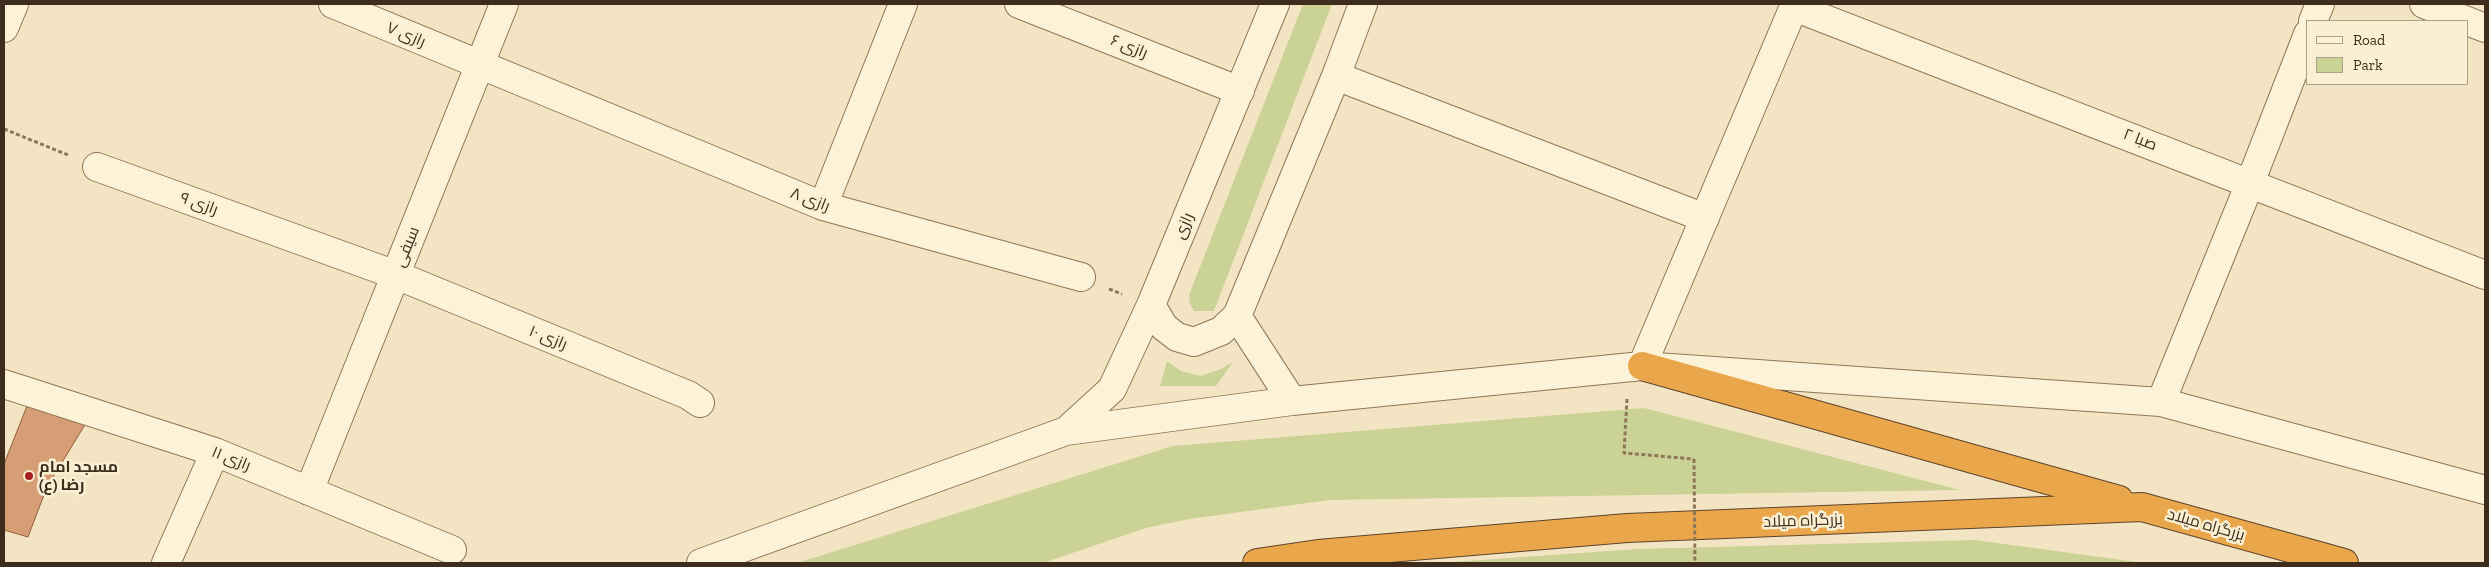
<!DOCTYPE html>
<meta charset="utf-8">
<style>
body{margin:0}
#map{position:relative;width:2489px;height:567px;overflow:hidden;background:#f3e5c3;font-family:"Zilla Slab",serif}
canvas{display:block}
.frame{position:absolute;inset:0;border:5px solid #3e2d1d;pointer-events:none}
.legend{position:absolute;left:2306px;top:20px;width:162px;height:65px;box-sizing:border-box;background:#f9efd3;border:1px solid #aea18a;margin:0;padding:6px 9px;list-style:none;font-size:15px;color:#3e2d1d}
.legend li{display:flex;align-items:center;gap:10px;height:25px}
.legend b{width:25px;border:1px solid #aea18a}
</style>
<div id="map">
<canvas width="2489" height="567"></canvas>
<div class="frame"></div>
<ul class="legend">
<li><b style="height:6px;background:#fcf2d7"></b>Road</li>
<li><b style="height:14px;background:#cbd295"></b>Park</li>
</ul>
</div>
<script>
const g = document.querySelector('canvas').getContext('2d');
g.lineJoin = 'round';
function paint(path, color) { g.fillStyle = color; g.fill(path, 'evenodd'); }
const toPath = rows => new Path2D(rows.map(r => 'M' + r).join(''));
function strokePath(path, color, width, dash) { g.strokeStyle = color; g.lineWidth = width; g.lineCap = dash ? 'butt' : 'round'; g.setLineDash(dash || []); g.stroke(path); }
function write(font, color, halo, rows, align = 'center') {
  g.font = font + ' "Zilla Slab",Cairo,serif'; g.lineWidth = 5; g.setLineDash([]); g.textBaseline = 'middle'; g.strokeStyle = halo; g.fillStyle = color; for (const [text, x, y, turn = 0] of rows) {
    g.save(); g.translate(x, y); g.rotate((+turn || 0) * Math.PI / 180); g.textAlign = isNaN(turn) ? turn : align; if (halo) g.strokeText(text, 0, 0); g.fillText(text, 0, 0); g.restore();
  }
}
paint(toPath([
 [1303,4,1332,4,1214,311,1194,311,1190,304,1189,295],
 [1167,361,1181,371,1200,376,1219,370,1233,362,1216,386,1160,386],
 [1644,408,1960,490,1330,500,1189,519,1146,528,1043,563,797,563,1173,446],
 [1975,540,2144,563,1438,563,1637,549]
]), '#cbd295');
const building = toPath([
 [29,401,86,423,47,487,28,537,4,530,4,464,29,401]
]);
paint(building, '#d59e75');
strokePath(building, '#915d3a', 1);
const minor = toPath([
 [333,4,823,206,1081,277],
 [1019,4,1240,91],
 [2424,4,2485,28],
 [1794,7,2485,275],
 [2313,21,2320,4],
 [4,28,14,4],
 [1336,76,1705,218],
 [97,167,396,275,688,395,700,403],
 [823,206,903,4],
 [1151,305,1164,327,1177,337,1194,342,1221,331,1237,316],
 [1642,366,1795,4],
 [4,384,215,452,452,550],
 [1292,401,1237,316,1336,76,1363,4],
 [2161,402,2250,183,2308,34],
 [1066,431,1112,389,1151,305,1275,4],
 [309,491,504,4],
 [166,563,215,452],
 [701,563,1066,431,1292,401,1642,366,2161,402,2485,490]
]);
const highway = toPath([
 [1642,366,2119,500],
 [1257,563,1318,554,1627,528,2142,507,2344,563]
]);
strokePath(minor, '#8f7657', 30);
strokePath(highway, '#5d432c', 30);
strokePath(toPath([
 [4,129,68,155],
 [1109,289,1122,294],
 [1627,399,1624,453,1694,459]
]), '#8f7657', 3, [4, 2.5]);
strokePath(minor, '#fcf2d7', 28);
strokePath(highway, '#eaa64b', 28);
strokePath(toPath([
 [1694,459,1695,563]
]), '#8f7657', 3, [4, 2.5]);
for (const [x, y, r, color] of [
 [29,476,5,"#a52120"]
]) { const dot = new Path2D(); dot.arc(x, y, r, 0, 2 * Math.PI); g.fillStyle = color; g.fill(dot); strokePath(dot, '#f9efd3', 2); }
write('16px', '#3e2d1d', '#f9efd3', [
 ["رازی ۷",406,35,23],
 ["رازی ۶",1129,47,22],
 ["صبا ۲",2140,140,21],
 ["رازی ۸",810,200,21],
 ["رازی ۹",199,204,20],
 ["رازی",1184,226,-67],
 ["سیفی",407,247,-68],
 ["رازی ۱۰",548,338,22],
 ["رازی ۱۱",231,459,22],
 ["بزرگراه میلاد",1803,521,-2],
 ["بزرگراه میلاد",2206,525,16]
]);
write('bold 16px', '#3e2d1d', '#f9efd3', [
 ["مسجد امام",39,467],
 ["رضا (ع)",39,485]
], 'left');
</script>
